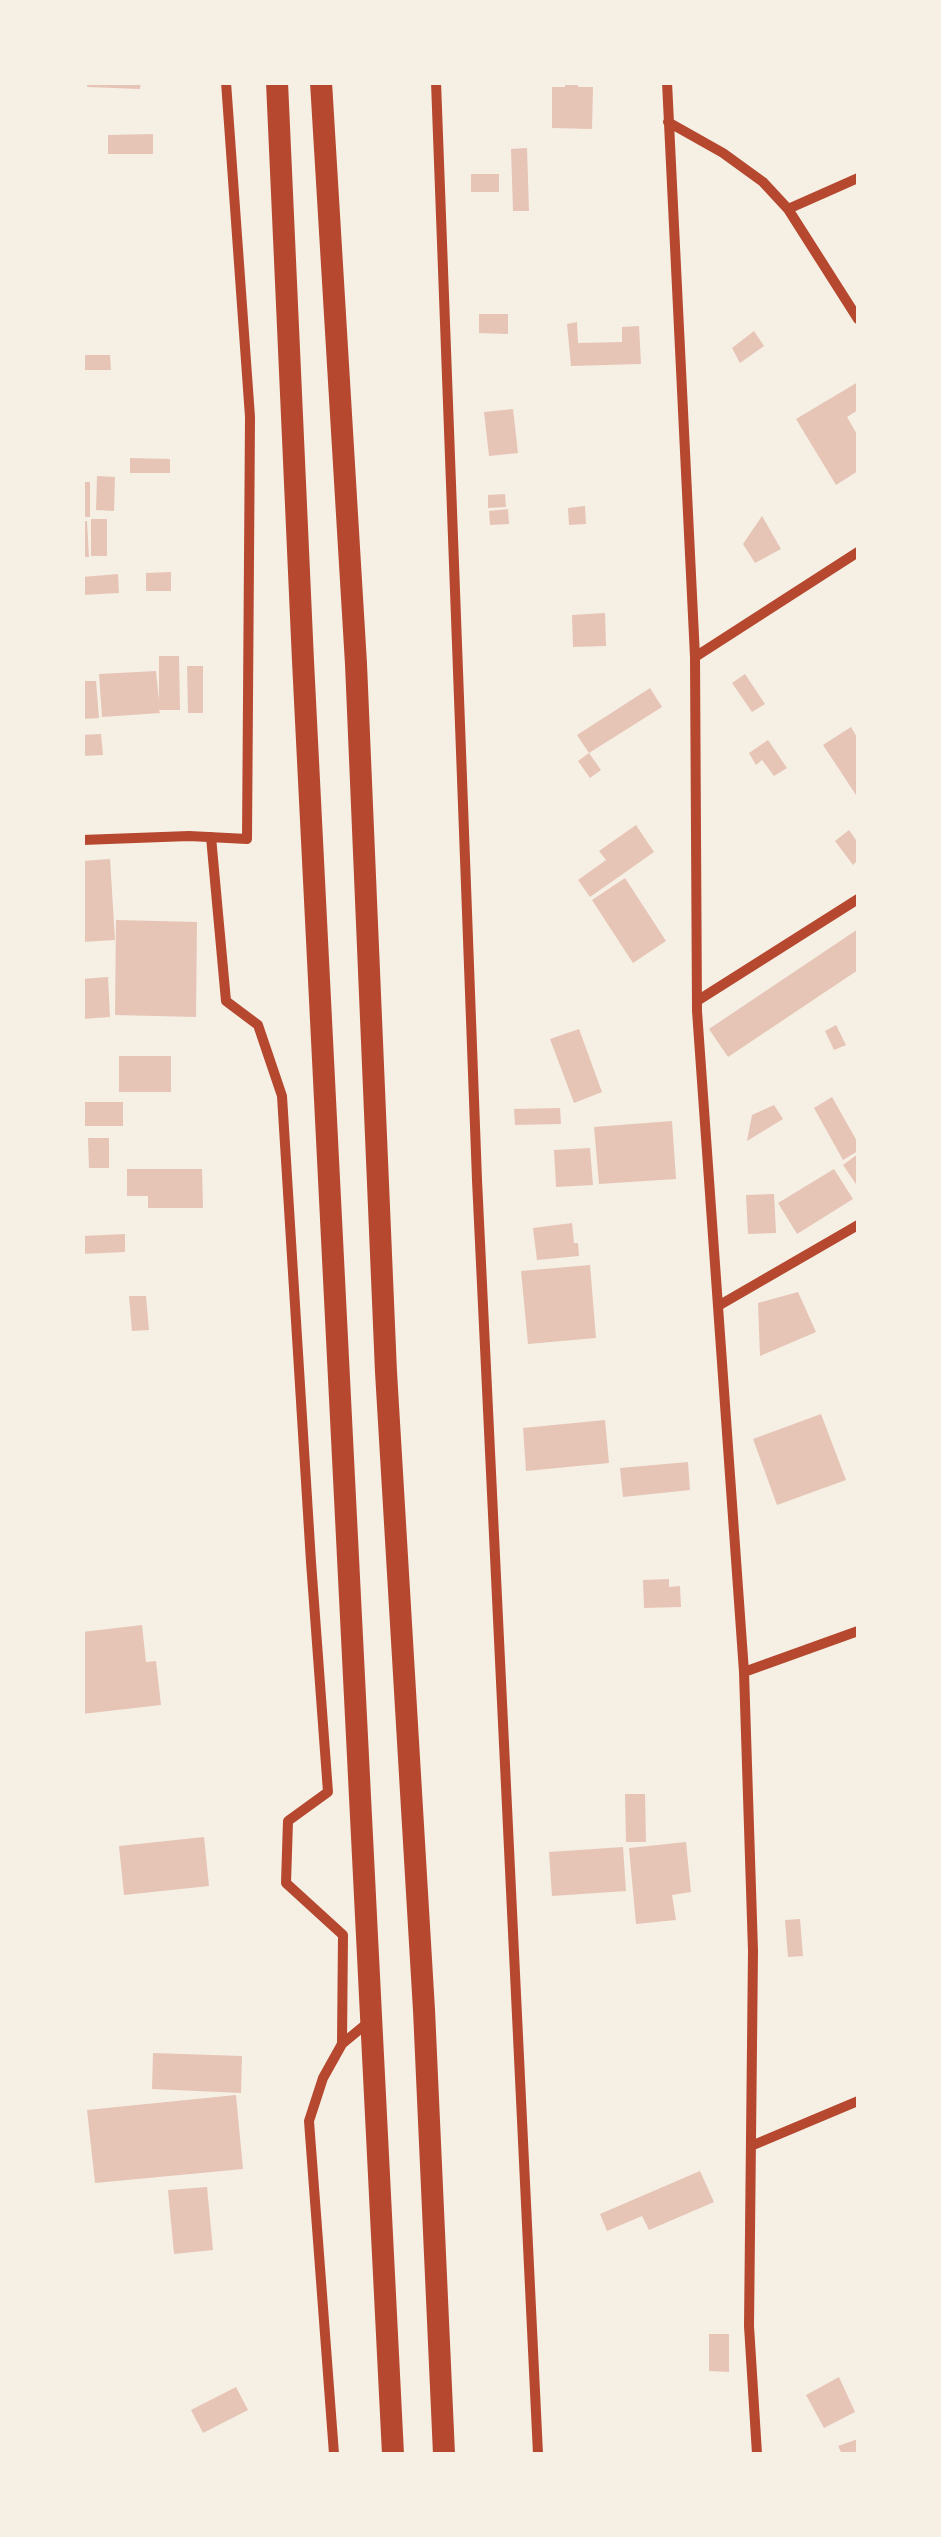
<!DOCTYPE html>
<style>
body{margin:0}
#map{position:relative;width:941px;height:2537px;overflow:hidden;background:#f6efe4;font-family:Bitter,serif}
canvas{display:block}
.frame{position:absolute;inset:0;border:85px solid #f6efe4;pointer-events:none}
</style>
<div id="map">
<canvas width="941" height="2537"></canvas>
<div class="frame"></div>
</div>
<script>
const g = document.querySelector('canvas').getContext('2d');
g.lineJoin = 'round';
function paint(path, color) { g.fillStyle = color; g.fill(path, 'evenodd'); }
const toPath = rows => new Path2D(rows.map(r => 'M' + r).join(''));
function strokePath(path, color, width, dash) { g.strokeStyle = color; g.lineWidth = width; g.lineCap = dash ? 'butt' : 'round'; g.setLineDash(dash || []); g.stroke(path); }
paint(toPath([
 [88,82,141,82,140,89,87,87],
 [565,82,578,82,578,87,593,87,592,129,552,128,552,87,565,87],
 [153,134,153,154,108,154,108,135],
 [527,148,529,211,513,211,511,149],
 [471,174,499,174,499,192,471,192],
 [479,314,508,314,508,334,479,333],
 [577,322,578,343,622,342,622,327,639,326,641,364,571,366,567,324],
 [754,331,764,346,740,363,732,348],
 [82,355,110,355,111,370,82,370],
 [858,382,858,410,847,417,858,436,858,471,836,485,796,419],
 [513,409,518,453,489,456,484,412],
 [130,458,170,459,170,473,130,473],
 [97,476,115,477,114,511,96,510],
 [82,482,90,482,90,517,82,517],
 [505,494,506,507,488,508,488,495],
 [585,506,586,524,569,525,568,508],
 [508,509,509,524,490,525,489,511],
 [762,516,781,549,755,563,743,544],
 [91,519,107,519,107,556,91,556],
 [82,521,87,521,89,557,82,557],
 [171,572,171,591,146,591,146,573],
 [118,574,119,593,82,595,82,577],
 [605,613,606,646,573,647,572,615],
 [159,656,179,656,180,710,159,710,160,713,102,717,99,674,156,671,159,701],
 [187,666,203,666,203,713,188,713],
 [745,674,765,704,752,712,732,683],
 [82,681,96,681,99,718,82,719],
 [650,688,662,707,589,753,601,770,590,778,578,761,589,753,577,735],
 [851,727,858,739,858,798,823,745],
 [101,734,103,755,82,756,82,735],
 [768,740,787,768,774,776,762,760,756,765,749,753],
 [636,825,654,852,590,897,578,880,606,860,599,851],
 [849,830,856,840,858,838,858,860,853,865,835,841],
 [110,859,115,940,82,942,82,861],
 [625,878,666,941,633,963,592,900],
 [116,920,197,922,196,1017,115,1015],
 [858,929,858,970,728,1057,709,1029],
 [108,977,110,1017,82,1019,82,979],
 [836,1025,846,1045,834,1050,825,1031],
 [579,1029,602,1092,574,1103,550,1039],
 [119,1056,171,1056,171,1092,119,1092],
 [832,1097,858,1143,858,1151,843,1160,814,1108],
 [82,1102,123,1102,123,1126,82,1126],
 [774,1105,783,1119,747,1141,752,1115],
 [560,1108,561,1124,515,1125,514,1109],
 [672,1121,676,1179,599,1184,594,1127],
 [88,1138,109,1138,109,1168,89,1168],
 [590,1148,593,1185,556,1187,554,1150],
 [858,1154,858,1187,843,1165],
 [127,1169,202,1169,203,1208,148,1208,148,1196,127,1196],
 [834,1169,853,1199,797,1234,778,1203],
 [774,1194,776,1233,748,1234,746,1195],
 [572,1223,574,1243,578,1243,579,1256,537,1260,533,1228],
 [125,1234,125,1252,82,1254,82,1236],
 [590,1265,596,1338,528,1344,521,1271],
 [798,1292,816,1332,760,1356,758,1303],
 [129,1296,146,1296,149,1330,132,1331],
 [821,1414,846,1480,777,1505,753,1439],
 [605,1420,609,1463,526,1471,523,1428],
 [688,1462,690,1490,623,1497,620,1468],
 [669,1579,669,1587,680,1586,681,1607,644,1608,643,1580],
 [142,1625,146,1662,156,1661,161,1705,82,1714,82,1632],
 [625,1794,645,1794,646,1842,626,1842],
 [204,1837,209,1886,124,1895,119,1846],
 [686,1842,691,1892,672,1895,676,1920,636,1924,629,1848],
 [623,1847,626,1891,552,1896,549,1852],
 [800,1919,803,1956,788,1957,785,1920],
 [153,2053,242,2056,241,2093,152,2089],
 [236,2095,243,2169,95,2183,87,2110],
 [700,2171,714,2202,649,2230,642,2216,607,2231,600,2214],
 [207,2187,213,2250,174,2254,168,2190],
 [709,2334,729,2334,729,2372,709,2371],
 [839,2377,855,2412,824,2428,806,2395],
 [236,2387,248,2410,203,2433,191,2410],
 [858,2439,858,2453,842,2454,838,2446]
]), '#e6c5b7');
strokePath(toPath([
 [436,82,477,1180,538,2454],
 [667,82,695,657,697,1011,744,1672,753,1951,749,2326,757,2454],
 [668,122,723,153,763,182,788,209,858,319],
 [788,209,858,178],
 [695,657,858,552],
 [211,837,226,1001,258,1025,282,1096,311,1562,328,1792,288,1821,286,1883,343,1935,342,2044],
 [82,840,189,836,247,839,250,417,226,82],
 [697,1001,858,899],
 [718,1306,858,1225],
 [744,1672,858,1631],
 [751,2146,858,2101],
 [334,2454,309,2121,323,2078,342,2044,371,2020]
]), '#b5482f', 10);
strokePath(toPath([
 [277,82,303,661,393,2454],
 [321,82,356,664,386,1372,424,2010,444,2454]
]), '#b5482f', 22);
</script>
